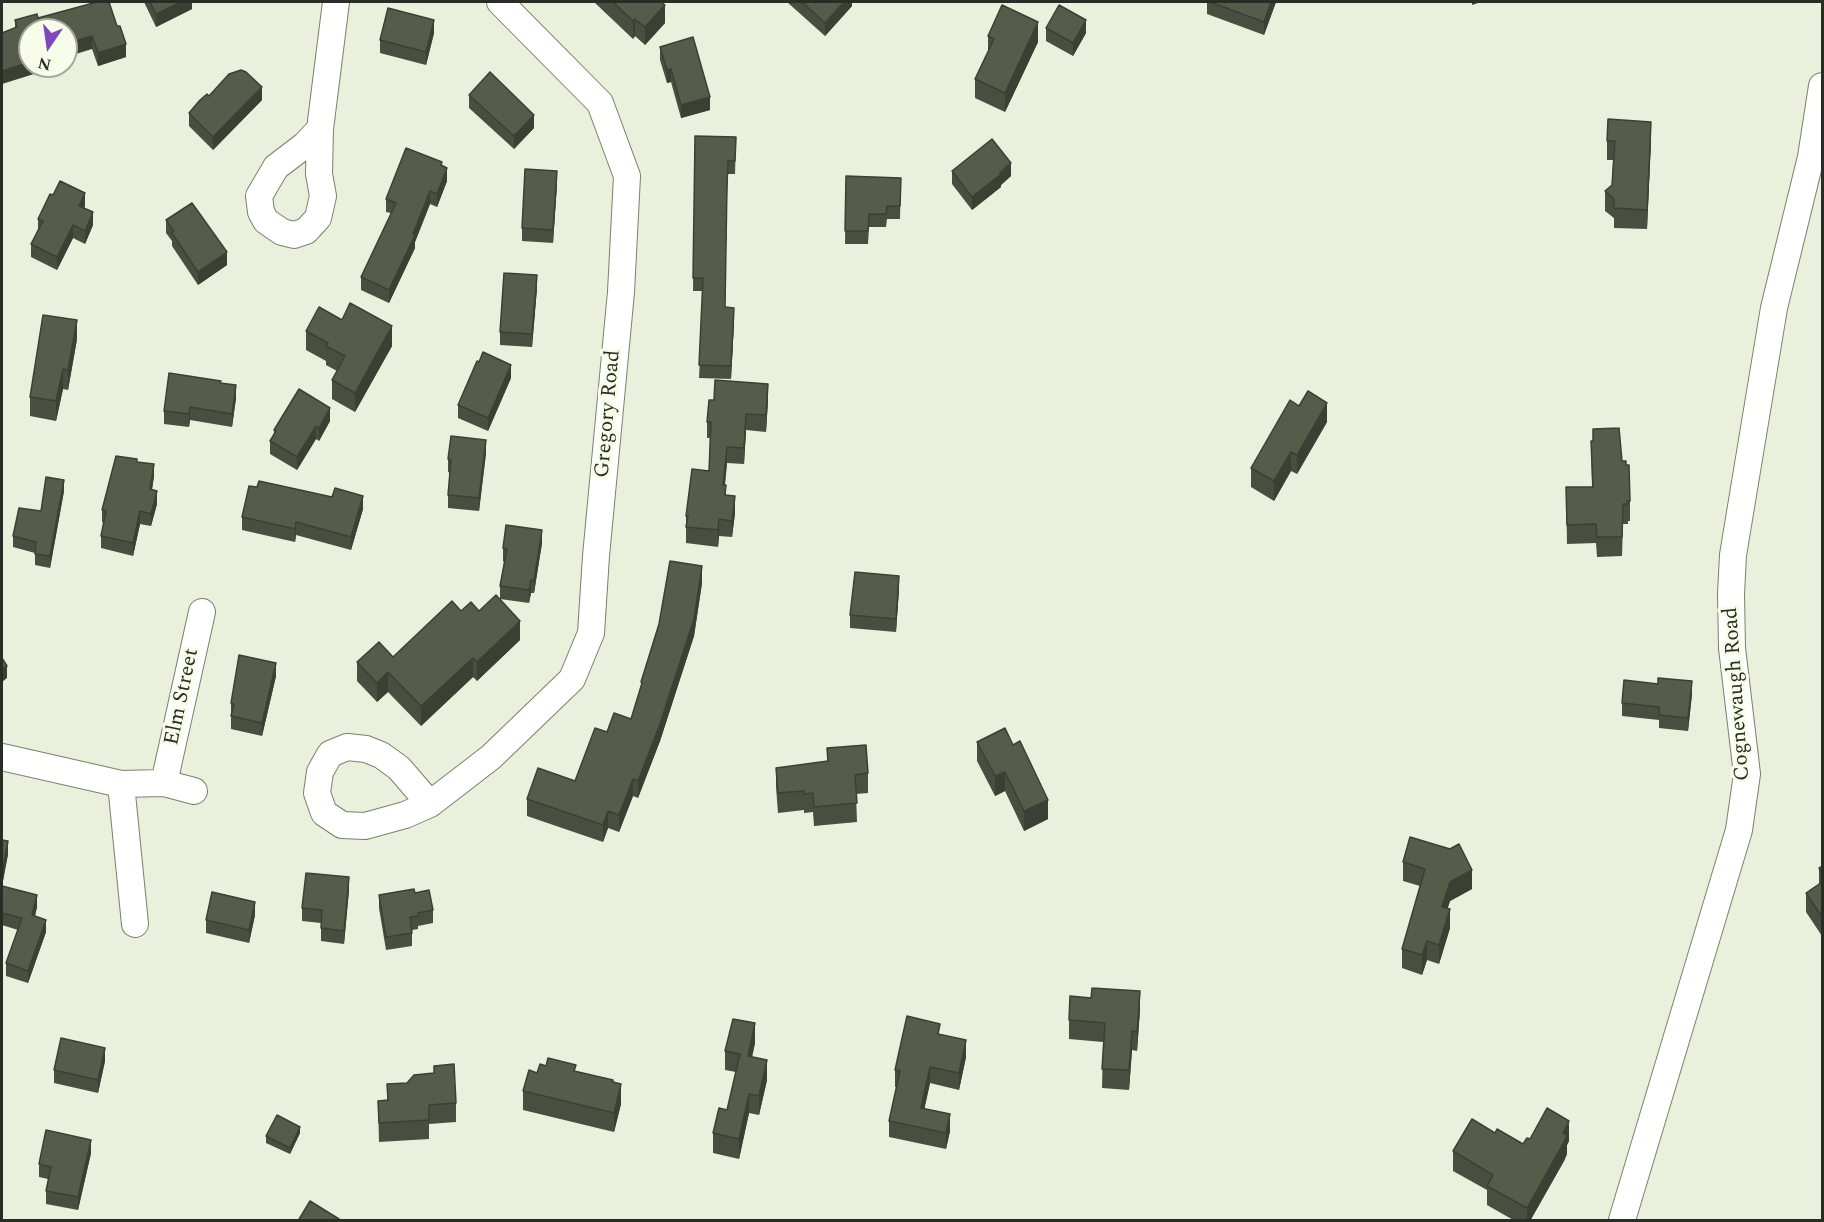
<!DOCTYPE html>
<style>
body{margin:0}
#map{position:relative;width:1824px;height:1222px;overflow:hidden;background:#e9f0db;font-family:Spectral,serif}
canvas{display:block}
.frame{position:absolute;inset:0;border:3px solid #2a2d25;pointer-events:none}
.north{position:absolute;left:18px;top:18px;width:60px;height:60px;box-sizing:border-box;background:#f6fde8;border:2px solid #a4aa9a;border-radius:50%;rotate:193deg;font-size:16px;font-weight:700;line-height:24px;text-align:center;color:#2a2d25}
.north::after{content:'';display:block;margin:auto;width:21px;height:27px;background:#7f48bf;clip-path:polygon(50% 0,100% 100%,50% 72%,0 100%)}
</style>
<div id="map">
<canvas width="1824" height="1222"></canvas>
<div class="frame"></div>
<div class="north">N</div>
</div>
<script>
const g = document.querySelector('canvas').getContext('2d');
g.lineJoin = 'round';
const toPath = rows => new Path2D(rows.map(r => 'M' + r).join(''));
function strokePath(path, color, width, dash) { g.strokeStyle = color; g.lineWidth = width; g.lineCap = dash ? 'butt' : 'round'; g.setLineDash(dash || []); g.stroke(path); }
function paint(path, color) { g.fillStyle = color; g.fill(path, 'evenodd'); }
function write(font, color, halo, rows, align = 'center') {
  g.font = font + ' Spectral,serif'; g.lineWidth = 6; g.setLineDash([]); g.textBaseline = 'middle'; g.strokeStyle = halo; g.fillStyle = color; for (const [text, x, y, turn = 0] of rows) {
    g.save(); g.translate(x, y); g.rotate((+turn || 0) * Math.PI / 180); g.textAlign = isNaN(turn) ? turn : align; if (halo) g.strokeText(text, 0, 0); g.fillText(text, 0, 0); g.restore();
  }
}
const street = toPath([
 [320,129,305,145,276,167,259,196,261,212,266,221,282,232,294,235,306,231,318,218,323,196,319,174,320,129,336,2],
 [2,757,121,784,164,783,194,791],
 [164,783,202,612],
 [121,784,135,924],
 [430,804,399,768,381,755,366,749,347,747,330,754,320,772,317,793,324,813,342,825,365,826,405,815,430,804,491,757,572,679,591,633,596,556,621,292,627,176,600,103,500,2],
 [1622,1220,1739,830,1747,774,1732,648,1731,594,1733,555,1774,308,1811,157,1822,86]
]);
strokePath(street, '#7a806d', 28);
strokePath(street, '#fff', 26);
paint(toPath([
 [97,2,126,57,98,66,92,49,30,30,50,66,50,69,15,27,15,20,38,18],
 [144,2,202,2,192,3,192,9,156,27],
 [594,2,661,2,665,23,645,45,635,36,633,39],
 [787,2,852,2,852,6,825,36],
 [1207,2,1276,2,1264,35,1207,14],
 [1046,28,1086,33,1073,56,1046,41],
 [434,33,426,65,380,53,380,40],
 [988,36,1038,42,1005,112,975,98,975,79,988,51],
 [660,47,710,110,681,118,671,82,667,83,660,60],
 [469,95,534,128,514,149,469,108],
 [209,96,262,100,213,150,189,126,189,113],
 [695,136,736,137,735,174,728,174,727,198,725,307,734,321,731,379,699,378,703,291,693,291],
 [1607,141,1651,141,1647,229,1614,228,1614,218,1605,211,1605,191,1612,185,1613,160,1607,160],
 [442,165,447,181,437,207,430,204,415,242,415,248,389,303,361,290,361,277,391,213,386,212,386,199],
 [952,171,1011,176,1001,185,1001,187,972,210,952,184],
 [846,176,901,178,900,219,887,219,886,227,869,227,868,244,845,244],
 [557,184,553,243,522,241,522,228],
 [85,206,84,208,93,225,85,244,73,238,57,270,31,257,31,244,38,229,38,219],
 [166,220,227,265,198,285,172,246,172,241,166,233],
 [537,288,532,347,500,345,500,332],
 [342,320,392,346,355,412,332,399,332,380,337,371,326,365,326,361,306,350,306,331],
 [77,339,68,390,63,389,56,421,30,416,30,397],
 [511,378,488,431,458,418,458,405],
 [236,398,232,427,190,420,189,427,164,424,164,411],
 [714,400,768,400,766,432,746,430,744,464,727,463,725,485,726,495,735,513,732,537,719,536,718,547,686,543,686,516,709,471,710,438,707,438,707,422],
 [1299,406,1327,422,1297,474,1291,471,1274,501,1251,487,1251,468],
 [330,421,319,441,316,439,297,470,270,454,270,441,274,434,274,430],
 [1591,441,1622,461,1630,501,1630,521,1628,521,1628,524,1623,524,1622,556,1597,557,1596,543,1567,544,1566,487,1592,487],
 [486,453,479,511,448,508,448,495,450,473,448,472,448,459],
 [137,462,154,476,152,490,157,504,151,526,140,524,133,556,101,548,101,536,104,523,102,522,102,510],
 [64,491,50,568,35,565,35,553,13,547,13,536],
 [363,509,351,550,296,535,295,542,242,530,242,517],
 [542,543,534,593,531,593,529,603,500,599,500,586,504,562,503,561,503,548],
 [702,583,694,636,660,741,638,798,633,796,619,832,608,828,603,842,527,816,527,799,575,781,607,732,631,719,641,688,641,682],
 [899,589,896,632,850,628,850,615],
 [461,611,479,611,520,640,477,681,473,677,421,726,388,692,377,702,357,681,357,662,393,657],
 [276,676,262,736,231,729,231,703],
 [1692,694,1688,731,1659,728,1659,720,1622,716,1622,703],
 [977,742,1048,819,1024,831,1005,791,995,796,977,761],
 [827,748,868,773,868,793,856,794,857,822,814,826,813,812,804,813,804,810,778,813,776,787,776,768,827,761],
 [1410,837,1472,889,1450,901,1447,909,1450,928,1439,964,1427,960,1422,975,1402,968,1402,949,1420,886,1403,881,1403,862],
 [2,840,8,854,2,886,37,907,35,916,46,932,28,983,6,976,6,963,18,930,2,925],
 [1822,866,1822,936,1806,912,1806,893,1819,885,1819,868],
 [349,890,344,944,321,941,321,923,302,921,302,908],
 [415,893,433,910,433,923,418,926,418,929,412,930,412,946,386,950,379,908,379,895],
 [255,915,249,943,206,933,206,920],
 [1140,1010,1137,1051,1132,1050,1129,1090,1102,1088,1103,1042,1069,1039,1069,1020],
 [940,1034,966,1057,959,1090,930,1083,924,1109,950,1131,946,1149,889,1137,889,1121,897,1087,895,1087,895,1070],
 [755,1043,752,1057,767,1080,759,1115,749,1113,739,1159,713,1153,713,1133,727,1110,736,1072,725,1070,725,1051],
 [105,1061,98,1093,54,1083,54,1070],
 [576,1071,613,1082,621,1104,614,1132,523,1110,523,1091,537,1073],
 [387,1084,456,1103,456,1122,429,1124,429,1139,379,1142,378,1101,387,1100],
 [300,1133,290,1154,266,1143,266,1136],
 [1495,1133,1523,1144,1530,1139,1569,1141,1567,1145,1567,1154,1564,1161,1530,1221,1515,1221,1487,1205,1487,1190,1453,1171,1453,1151],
 [91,1153,78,1210,46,1204,46,1191,48,1179,39,1177,39,1164]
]), '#4a4e40');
paint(toPath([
 [181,2,192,2,192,9,156,27,156,14],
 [844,2,852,2,852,6,825,36,825,23],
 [1271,2,1276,2,1264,35,1264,22],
 [1472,2,1481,2,1472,5],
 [665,5,665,23,645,45,645,27],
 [635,19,635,36,633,39,633,21],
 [434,20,434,33,426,65,426,52],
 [1086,20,1086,33,1073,56,1073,43],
 [1038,22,1038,42,1005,112,1005,93],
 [92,36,92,49,66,57,66,44],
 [126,44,126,57,98,66,98,53],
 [30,62,30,66,50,66,50,69,2,84,2,71],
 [671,69,671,82,667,83,667,70],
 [262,87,262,100,213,150,213,137],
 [710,97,710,110,681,118,681,105],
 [534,115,534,128,514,149,514,136],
 [1651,122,1651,141,1647,229,1647,210],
 [1011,163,1011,176,1001,185,1001,187,972,210,972,197],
 [447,168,447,181,437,207,437,194],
 [557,171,557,184,553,243,553,230],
 [430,191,430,204,415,242,415,248,389,303,389,290],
 [85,193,85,206,79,219,79,206],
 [93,212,93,225,85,244,85,231],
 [73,225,73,238,57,270,57,257],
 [227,252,227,265,198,285,198,272],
 [537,275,537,288,532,347,532,334],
 [734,308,734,321,731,379,731,366],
 [77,320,77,339,68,390,68,370],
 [392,326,392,346,355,412,355,393],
 [511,365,511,378,488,431,488,418],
 [63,369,63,389,56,421,56,401],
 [768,384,768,400,766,432,766,415],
 [236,385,236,398,232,427,232,414],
 [1327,403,1327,422,1297,474,1297,455],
 [190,407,190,420,189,427,189,414],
 [330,408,330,421,319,441,319,428],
 [746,414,746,430,744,464,744,448],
 [316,426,316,439,297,470,297,457],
 [486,440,486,453,479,511,479,498],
 [727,447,727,463,723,501,723,485],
 [1291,452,1291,471,1274,501,1274,481],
 [154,464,154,476,150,502,150,489],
 [64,480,64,491,50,568,50,556],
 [157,491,157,504,151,526,151,514],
 [363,496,363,509,351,550,351,537],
 [735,496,735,513,732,537,732,521],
 [140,511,140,524,133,556,133,543],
 [719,519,719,536,718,547,718,530],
 [296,522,296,535,295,542,295,529],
 [542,530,542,543,534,593,534,580],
 [702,566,702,583,694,636,660,741,638,798,638,781],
 [899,576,899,589,896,632,896,619],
 [531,580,531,593,529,603,529,590],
 [520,621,520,640,477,681,477,662],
 [473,658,473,677,421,726,421,706],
 [276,663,276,676,262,736,262,723],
 [7,666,7,678,2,682,2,669],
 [388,672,388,692,377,702,377,683],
 [1692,681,1692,694,1688,731,1688,718],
 [1005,772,1005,791,995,796,995,776],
 [633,779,633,796,619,832,619,815],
 [1048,800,1048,819,1024,831,1024,811],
 [608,811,608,828,603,842,603,825],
 [8,841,8,854,2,886,2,874],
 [1472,870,1472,889,1450,901,1442,926,1442,907,1450,882],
 [349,877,349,890,344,944,344,931],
 [37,895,37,907,32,928,32,915],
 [255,902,255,915,249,943,249,930],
 [1450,909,1450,928,1439,964,1439,945],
 [46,920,46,932,28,983,28,971],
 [1427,941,1427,960,1422,975,1422,955],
 [1140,991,1140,1010,1137,1051,1137,1032],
 [755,1023,755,1043,748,1075,748,1056],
 [1132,1031,1132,1050,1129,1090,1129,1070],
 [966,1040,966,1057,959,1090,959,1073],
 [105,1048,105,1061,98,1093,98,1080],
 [767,1060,767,1080,759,1115,759,1096],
 [930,1067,930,1083,921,1125,921,1108],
 [621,1084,621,1104,614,1132,614,1113],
 [749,1094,749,1113,739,1159,739,1139],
 [950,1114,950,1131,946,1149,946,1133],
 [1569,1121,1569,1141,1567,1145,1567,1154,1564,1161,1530,1221,1527,1221,1527,1208,1563,1133],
 [300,1127,300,1133,290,1154,290,1148],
 [91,1140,91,1153,78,1210,78,1197]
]), '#3c4034');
const building = toPath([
 [97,2,109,2,117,26,120,26,126,44,98,53,92,36,66,44,66,30,30,30,30,62,2,71,2,33,17,27,15,20,37,14,38,18,97,2],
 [150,2,181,2,156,14,150,2],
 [613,2,661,2,665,5,645,27,635,19,633,21,613,2],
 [802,2,844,2,825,23,802,2],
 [1210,2,1271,2,1264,22,1210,2],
 [1002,5,1038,22,1005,93,975,79,994,39,988,36,1002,5],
 [1059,5,1086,20,1073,43,1046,28,1059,5],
 [388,8,434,20,426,52,380,40,388,8],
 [693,37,710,97,681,105,671,69,667,70,660,47,693,37],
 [241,70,246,72,262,87,213,137,189,113,200,100,207,94,209,96,229,74,241,70],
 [490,72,534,115,514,136,469,95,490,72],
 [1608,119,1651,122,1647,210,1614,208,1614,199,1605,191,1612,185,1615,141,1607,141,1608,119],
 [695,136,736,137,735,161,728,161,727,185,725,307,734,308,731,366,699,365,703,278,693,278,695,136],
 [992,139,1011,163,1000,172,1001,174,972,197,952,171,992,139],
 [406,148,442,162,441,165,447,168,437,194,430,191,413,234,415,235,389,290,361,277,396,203,386,199,406,148],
 [525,169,557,171,553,230,522,228,525,169],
 [846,176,901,178,900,206,887,206,886,214,869,214,868,231,845,231,846,176],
 [60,181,85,193,79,206,93,212,85,231,73,225,57,257,31,244,43,221,38,219,50,194,53,195,60,181],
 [192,203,227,252,198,272,172,233,174,231,166,220,192,203],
 [504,273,537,275,532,334,500,332,504,273],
 [350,303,392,326,355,393,332,380,345,356,326,346,328,343,306,331,319,307,342,320,350,303],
 [43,315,77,320,68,370,63,369,56,401,30,397,43,315],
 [483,352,511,365,488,418,458,405,477,361,479,362,483,352],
 [169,373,221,381,220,383,236,385,232,414,190,407,189,414,164,411,169,373],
 [715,380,768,384,766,415,746,414,744,448,727,447,723,485,726,485,725,495,735,496,732,521,719,519,718,530,686,527,688,516,686,516,692,469,709,471,711,422,707,422,709,400,714,400,715,380],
 [299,389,330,408,319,428,316,426,297,457,270,441,276,431,274,430,299,389],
 [1308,391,1327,403,1297,455,1291,452,1274,481,1251,468,1290,400,1299,406,1308,391],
 [1619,428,1622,461,1626,461,1626,465,1629,465,1630,501,1627,501,1628,504,1623,504,1622,537,1597,537,1596,524,1567,525,1566,487,1593,487,1591,441,1593,441,1593,429,1619,428],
 [451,436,486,440,479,498,448,495,451,460,448,459,451,436],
 [116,456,137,459,137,462,154,464,150,489,157,491,151,514,140,511,133,543,101,536,106,511,102,510,116,456],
 [46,477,64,480,50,556,35,554,36,542,13,536,19,508,41,511,46,477],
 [259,481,332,497,335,488,363,496,351,537,296,522,295,529,242,517,249,486,257,487,259,481],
 [506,525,542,530,534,580,531,580,529,590,500,586,507,549,503,548,506,525],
 [670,561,702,566,694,619,660,724,638,781,633,779,619,815,608,811,603,825,527,799,538,768,575,781,595,728,607,732,614,713,631,719,642,683,641,682,659,624,670,561],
 [855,572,899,576,896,619,850,615,855,572],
 [496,595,520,621,477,662,473,658,421,706,388,672,377,683,357,662,379,642,393,657,452,601,461,611,471,602,479,611,496,595],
 [239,655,276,663,262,723,231,716,234,704,231,703,239,655],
 [2,658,7,666,2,669,2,658],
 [1658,678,1692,681,1688,718,1659,715,1659,707,1622,703,1624,680,1658,684,1658,678],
 [1005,728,1013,745,1020,741,1048,800,1024,811,1005,772,995,776,977,742,1005,728],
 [866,745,868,773,855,775,857,803,814,807,813,793,804,794,804,791,778,793,776,768,828,761,827,748,866,745],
 [1410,837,1450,849,1459,844,1472,870,1450,882,1442,907,1450,909,1439,945,1427,941,1422,955,1402,949,1425,869,1403,862,1410,837],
 [2,840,8,841,2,874,2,840],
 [1822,866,1822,874,1819,868,1822,866],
 [306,873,349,877,344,931,321,928,322,910,302,908,306,873],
 [1822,882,1822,917,1806,893,1822,882],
 [2,886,37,895,32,915,46,920,28,971,6,963,22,918,2,913,2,886],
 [414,889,415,893,429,890,433,910,418,913,418,916,410,917,412,933,386,937,379,895,414,889],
 [212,892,255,902,249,930,206,920,212,892],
 [1092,988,1140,991,1137,1032,1132,1031,1129,1070,1102,1069,1105,1023,1069,1020,1070,996,1091,998,1092,988],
 [907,1016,940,1024,938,1034,966,1040,959,1073,930,1067,921,1108,950,1114,946,1133,889,1121,900,1071,895,1070,907,1016],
 [733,1019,755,1023,748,1056,767,1060,759,1096,749,1094,739,1139,713,1133,719,1108,727,1110,740,1054,725,1051,733,1019],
 [61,1038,105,1048,98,1080,54,1070,61,1038],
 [548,1058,576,1065,574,1071,613,1080,613,1082,621,1084,614,1113,523,1091,529,1070,537,1073,540,1064,546,1066,548,1058],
 [454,1064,456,1103,429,1105,429,1120,379,1123,378,1101,388,1100,387,1084,407,1083,414,1075,434,1073,434,1066,454,1064],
 [1547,1108,1569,1121,1563,1133,1567,1135,1564,1142,1527,1208,1487,1186,1493,1175,1453,1151,1472,1119,1495,1133,1497,1129,1523,1144,1527,1138,1530,1139,1547,1108],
 [277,1115,300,1127,290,1148,266,1136,277,1115],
 [46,1130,91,1140,78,1197,46,1191,51,1167,39,1164,46,1130],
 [310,1201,339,1219,338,1221,298,1221,310,1201]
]);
paint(building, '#565b4a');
strokePath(building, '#3c4034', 1.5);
write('21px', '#2a2d25', '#f6fde8', [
 ["Gregory Road",609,414,-85],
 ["Cognewaugh Road",1738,694,-94],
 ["Elm Street",183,697,-78]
]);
</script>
